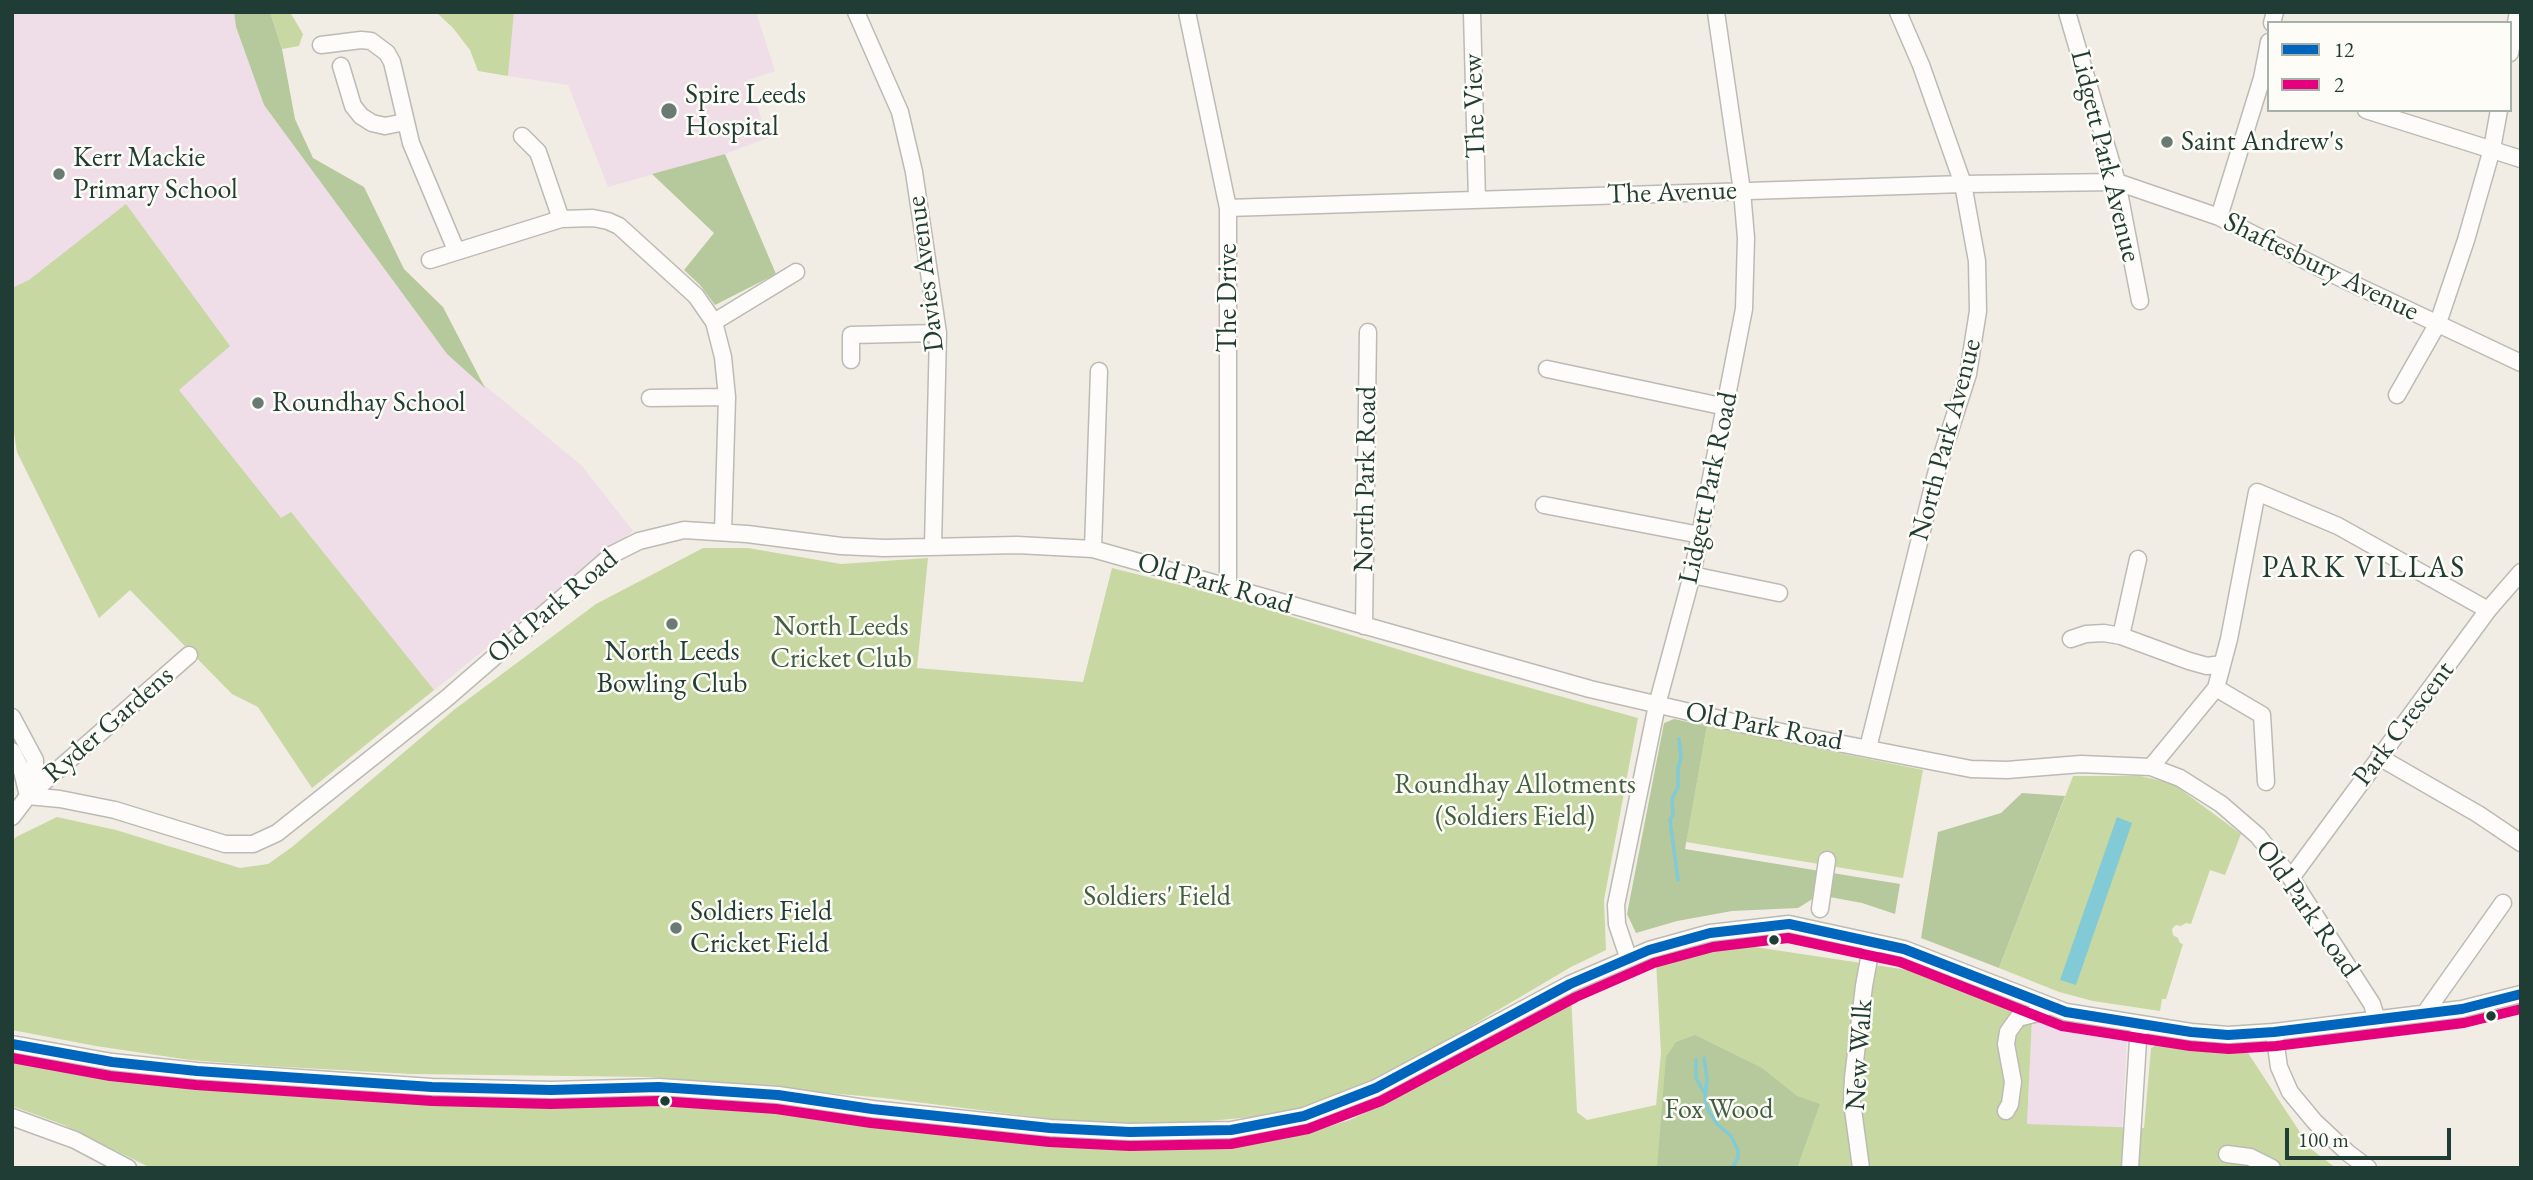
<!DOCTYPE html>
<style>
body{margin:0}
#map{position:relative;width:2533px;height:1180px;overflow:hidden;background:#f2ede4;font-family:"EB Garamond",serif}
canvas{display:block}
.frame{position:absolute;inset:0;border:14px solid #1f3d34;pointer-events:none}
.legend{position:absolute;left:2267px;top:21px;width:245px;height:91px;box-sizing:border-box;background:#fdfcf7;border:2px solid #a4b0a9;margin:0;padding:9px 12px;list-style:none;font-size:21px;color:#1f3d34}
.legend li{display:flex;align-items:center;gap:14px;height:35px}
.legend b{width:35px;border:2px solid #a4b0a9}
.scale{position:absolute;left:2285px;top:1128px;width:166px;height:32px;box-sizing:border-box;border:4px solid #1f3d34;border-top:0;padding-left:9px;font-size:21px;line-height:24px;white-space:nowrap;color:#1f3d34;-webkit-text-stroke:5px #fdfcf7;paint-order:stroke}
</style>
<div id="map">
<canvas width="2533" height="1180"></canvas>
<div class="frame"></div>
<ul class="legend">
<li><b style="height:9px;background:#0065bd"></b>12</li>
<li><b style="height:9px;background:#e5007d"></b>2</li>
</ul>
<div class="scale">100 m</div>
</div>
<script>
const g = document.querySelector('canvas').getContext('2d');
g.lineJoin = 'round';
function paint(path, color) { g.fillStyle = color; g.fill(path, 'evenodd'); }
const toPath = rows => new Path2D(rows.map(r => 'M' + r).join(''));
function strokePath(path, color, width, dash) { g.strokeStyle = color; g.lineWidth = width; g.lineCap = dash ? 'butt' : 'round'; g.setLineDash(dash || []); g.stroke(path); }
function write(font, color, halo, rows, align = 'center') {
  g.font = font + ' "EB Garamond",serif'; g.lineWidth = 5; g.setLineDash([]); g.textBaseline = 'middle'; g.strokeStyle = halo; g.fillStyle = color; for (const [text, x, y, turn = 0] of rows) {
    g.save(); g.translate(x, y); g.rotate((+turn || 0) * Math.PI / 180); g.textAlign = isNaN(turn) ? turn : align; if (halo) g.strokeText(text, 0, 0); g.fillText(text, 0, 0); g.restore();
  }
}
paint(toPath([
 [12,12,234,12,236,27,264,105,447,354,582,466,633,531,312,788,258,707,232,694,130,590,99,618,17,452,12,419],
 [514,12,756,12,775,71,748,80,768,138,725,154,608,187,568,85,508,76],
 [2032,1018,2054,1024,2118,1032,2124,1035,2127,1039,2120,1168,2027,1124]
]), '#efdee7');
paint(toPath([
 [270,12,290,12,303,34,299,46,282,49],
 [436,12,514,12,508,76,478,71,470,50,453,28],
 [126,204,230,346,179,390,281,518,291,512,434,690,312,788,258,707,232,694,130,590,99,618,17,452,12,419,12,288,29,280],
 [703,548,748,548,841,564,928,558,917,668,1083,682,1112,568,1220,595,1466,670,1638,718,1604,900,1606,950,1571,967,1400,1068,1368,1083,1292,1111,1254,1117,1174,1124,1125,1124,1051,1119,884,1098,650,1077,411,1074,267,1066,190,1060,96,1046,12,1030,12,840,18,836,57,817,116,830,240,868,268,864,292,847,455,709,596,604],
 [1707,726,1923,770,1903,878,1686,842],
 [2073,776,2140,776,2172,783,2241,834,2225,875,2210,870,2191,924,2186,923,2181,926,2176,925,2172,929,2173,935,2178,938,2180,943,2183,944,2166,999,2162,999,2160,1011,2093,1001,2059,992,1999,968],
 [1755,947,1928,973,2032,1018,2027,1124,2144,1128,2151,1048,2158,1044,2248,1053,2311,1149,2336,1168,151,1168,64,1125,12,1106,12,1056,152,1081,315,1096,490,1103,658,1103,799,1114,1042,1144,1099,1148,1206,1149,1257,1144,1304,1134,1350,1120,1433,1079,1571,995,1577,1112,1587,1120,1656,1105,1661,1053,1656,961,1698,949]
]), '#c8d8a3');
paint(toPath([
 [234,12,270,12,282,49,295,119,313,158,364,187,404,269,443,307,485,388,447,354,264,105,236,27],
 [725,154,776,274,715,305,700,285,684,270,714,233,652,174],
 [1674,719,1707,726,1685,849,1900,884,1895,914,1862,903,1819,895,1798,908,1732,911,1677,921,1636,933,1627,914,1664,723],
 [2022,793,2065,796,1999,968,1921,938,1938,832,2001,813],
 [1695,1035,1762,1068,1797,1096,1820,1104,1797,1168,1657,1168,1666,1057,1676,1042]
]), '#b6c99c');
paint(toPath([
 [2117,817,2132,823,2076,985,2060,980]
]), '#82cad5');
strokePath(toPath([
 [1678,880,1670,820,1673,815,1672,799,1678,787,1678,769,1681,757,1679,739],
 [1704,1058,1707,1078,1705,1100,1708,1110,1717,1124,1731,1136,1738,1150,1738,1158,1732,1168],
 [1696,1060,1696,1078,1705,1094]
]), '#82cad5', 3.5);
const minor = toPath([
 [856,12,900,112,914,172,938,333,933,546],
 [1187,12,1228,208,1228,589],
 [1472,12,1477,200],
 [2067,12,2117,182,2140,301],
 [2272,23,2275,12],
 [321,45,361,40,371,41,387,53,392,62,411,143,456,250],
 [2510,53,2518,12],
 [341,66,353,106,361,116,372,123,385,126,405,122],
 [2366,110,2521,159],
 [522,136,538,152,561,219],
 [1228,208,1963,184,2117,182,2219,217,2332,274,2521,363],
 [2219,217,2262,78,2269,42],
 [430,260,561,219,593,218,608,221,619,226,696,296,714,322,723,357,727,397,723,532],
 [714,322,796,272],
 [851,360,851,335,938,333],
 [1547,369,1726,407],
 [2397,395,2438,323,2466,240,2492,149,2499,110],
 [650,398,727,397],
 [1544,505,1700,535],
 [1093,549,1099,371],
 [2138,559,2121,636,2189,661,2207,666,2222,664],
 [1692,575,1779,593],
 [1364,626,1368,332],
 [2071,639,2086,634,2104,633,2121,636],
 [2216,688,2262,715,2266,782],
 [12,717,35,760,35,774,28,796,12,817],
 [1868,748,1936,474,1968,374,1978,311,1977,261,1963,184,1921,65,1898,12],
 [12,751,22,771,28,796],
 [2379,757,2478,814,2521,843],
 [2151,767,2216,688,2229,639,2257,492,2338,526,2488,610],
 [28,796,60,799,115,810,225,844,253,844,277,833,447,698,613,554,639,541,684,530,747,534,841,546,884,548,1017,545,1093,549,1590,689,1746,725,1971,769,2007,770,2081,764,2151,767,2180,778,2221,804,2258,836,2291,878,2372,1004,2377,1020],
 [28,796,189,655],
 [2291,878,2488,610,2521,572],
 [1820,909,1827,860],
 [1628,957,1617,924,1616,905,1657,705,1692,575,1744,309,1746,238,1742,191,1716,12],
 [2425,1013,2503,903],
 [2274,1032,2279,1067,2290,1092,2315,1122,2348,1153,2368,1168],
 [12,1044,112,1062,197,1071,432,1087,551,1090,659,1087,778,1095,872,1109,1050,1128,1130,1132,1231,1130,1304,1116,1376,1088,1570,984,1649,950,1710,933,1789,924,1904,949,2066,1012,2191,1032,2228,1035,2274,1032,2462,1009,2521,994],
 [2006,1111,2010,1104,2013,1082,2006,1044,2008,1032,2018,1018,2042,1012],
 [12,1117,75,1140,128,1168],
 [2227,1154,2250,1157,2272,1168],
 [1861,1168,1852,1102,1853,1078,1864,986,1872,942],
 [2130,1168,2139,1025]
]);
strokePath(minor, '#bbbbb4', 19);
strokePath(minor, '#fdfcfb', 16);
strokePath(toPath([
 [12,1044,112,1062,197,1071,432,1087,551,1090,659,1087,778,1095,872,1109,1050,1128,1130,1132,1231,1130,1304,1116,1376,1088,1570,984,1649,950,1710,933,1789,924,1904,949,2066,1012,2191,1032,2228,1035,2274,1032,2462,1009,2521,994]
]), '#0065bd', 10);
strokePath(toPath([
 [12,1058,110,1076,196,1085,432,1101,551,1104,659,1101,776,1109,871,1123,1049,1142,1130,1146,1231,1144,1308,1129,1381,1101,1576,997,1654,963,1713,947,1788,938,1900,962,2062,1026,2190,1046,2229,1049,2276,1046,2464,1023,2521,1009]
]), '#e5007d', 10);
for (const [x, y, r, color] of [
 [669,111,9,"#697b72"],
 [2167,142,7,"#697b72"],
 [59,174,7,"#697b72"],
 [258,403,7,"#697b72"],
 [672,624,7,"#697b72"],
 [676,928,7,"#697b72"],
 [1774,940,6,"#1f3d34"],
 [2491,1016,6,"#1f3d34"],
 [665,1101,6,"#1f3d34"]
]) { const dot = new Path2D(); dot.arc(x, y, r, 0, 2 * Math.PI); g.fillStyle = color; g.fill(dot); strokePath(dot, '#fdfcf7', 2.5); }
write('28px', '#1f3d34', '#fdfcf7', [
 ["Spire Leeds",685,95],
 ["Hospital",685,127],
 ["Saint Andrew's",2181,142],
 ["Kerr Mackie",73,158],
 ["Primary School",73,190],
 ["Roundhay School",272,403],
 ["North Leeds",672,652,"center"],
 ["Bowling Club",672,684,"center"],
 ["Soldiers Field",690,912],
 ["Cricket Field",690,944]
], 'left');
write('28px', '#1f3d34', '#fdfcf7', [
 ["The View",1475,106,-92],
 ["Lidgett Park Avenue",2105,156,76],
 ["The Avenue",1672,193,-2],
 ["Shaftesbury Avenue",2321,267,26],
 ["Davies Avenue",926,274,-97],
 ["The Drive",1228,298,-90],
 ["North Park Avenue",1946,440,-75],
 ["North Park Road",1366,479,-89],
 ["Lidgett Park Road",1709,488,-78],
 ["Old Park Road",1215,584,16],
 ["Old Park Road",553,607,-40],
 ["Park Crescent",2404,724,-53],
 ["Ryder Gardens",109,725,-41],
 ["Old Park Road",1764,727,11],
 ["Old Park Road",2307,909,55],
 ["New Walk",1860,1055,-86]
]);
write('28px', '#405f42', '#fdfcf7', [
 ["North Leeds",841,627],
 ["Cricket Club",841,659],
 ["Roundhay Allotments",1515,785],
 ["(Soldiers Field)",1515,817],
 ["Soldiers' Field",1157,897],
 ["Fox Wood",1719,1110]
]);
g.letterSpacing = '2px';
write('30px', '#1f3d34', '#fdfcf7', [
 ["PARK VILLAS",2364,569]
]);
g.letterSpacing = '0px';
</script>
